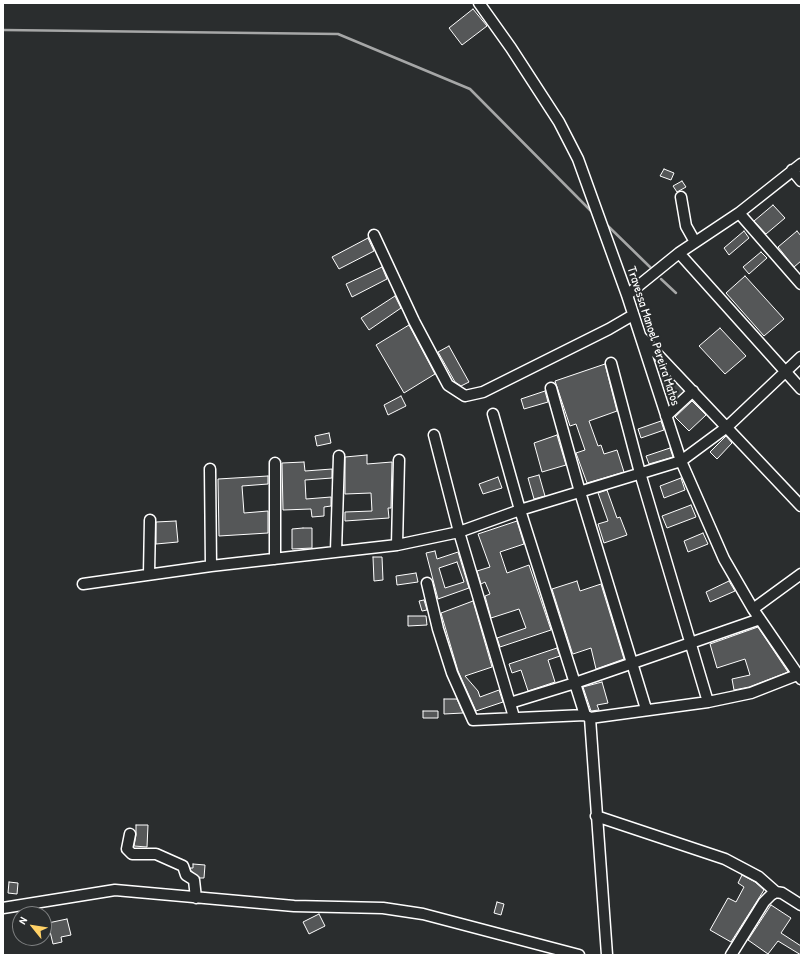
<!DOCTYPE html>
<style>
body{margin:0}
#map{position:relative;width:804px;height:958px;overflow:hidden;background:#2a2d2e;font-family:"Patrick Hand",sans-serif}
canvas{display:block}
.frame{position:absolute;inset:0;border:4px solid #fff;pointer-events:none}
.north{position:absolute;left:12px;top:906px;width:40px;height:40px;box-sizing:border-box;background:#2a2d2e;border:1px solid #7f8182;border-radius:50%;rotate:300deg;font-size:11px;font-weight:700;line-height:16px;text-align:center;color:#fff}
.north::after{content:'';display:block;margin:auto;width:14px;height:18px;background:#ffd166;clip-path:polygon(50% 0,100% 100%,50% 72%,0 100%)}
</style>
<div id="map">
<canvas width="804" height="958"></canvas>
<div class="frame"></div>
<div class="north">N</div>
</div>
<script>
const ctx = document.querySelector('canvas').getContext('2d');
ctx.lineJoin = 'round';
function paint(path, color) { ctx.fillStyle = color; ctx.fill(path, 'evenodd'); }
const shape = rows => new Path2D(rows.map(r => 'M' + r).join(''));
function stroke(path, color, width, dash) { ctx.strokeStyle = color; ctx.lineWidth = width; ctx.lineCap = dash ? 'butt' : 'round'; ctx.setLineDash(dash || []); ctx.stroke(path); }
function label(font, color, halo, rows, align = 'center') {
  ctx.font = font + ' "Patrick Hand",sans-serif'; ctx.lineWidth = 4; ctx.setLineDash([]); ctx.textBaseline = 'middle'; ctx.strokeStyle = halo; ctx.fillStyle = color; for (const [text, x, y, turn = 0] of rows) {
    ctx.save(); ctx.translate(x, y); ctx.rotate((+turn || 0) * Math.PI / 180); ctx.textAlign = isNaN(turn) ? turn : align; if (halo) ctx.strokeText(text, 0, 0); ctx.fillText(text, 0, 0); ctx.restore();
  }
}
paint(shape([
 [656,361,685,390,668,405]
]), '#414445');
stroke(shape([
 [3,30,338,34,470,89,591,211],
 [608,226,651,268],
 [661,279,676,293]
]), '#a6a7a7', 2.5);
const building = shape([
 [473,9,487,26,462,45,449,28,473,9],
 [664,169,674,173,671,180,660,176,664,169],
 [682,181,686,187,677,192,673,186,682,181],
 [773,205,785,218,766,234,754,221,773,205],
 [744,231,749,238,729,255,724,248,744,231],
 [797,231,801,236,801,261,794,267,778,247,797,231],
 [368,238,374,251,339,269,332,257,368,238],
 [761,252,767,258,749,274,743,267,761,252],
 [382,267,387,279,352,297,346,284,382,267],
 [745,276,784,319,764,336,726,293,745,276],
 [395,296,401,308,369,330,361,318,395,296],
 [409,325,435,374,404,393,376,345,409,325],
 [720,328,746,356,725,374,699,346,720,328],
 [449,346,469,382,461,386,455,382,438,352,449,346],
 [605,364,617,411,589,421,598,446,601,445,604,454,617,450,624,472,587,483,576,453,585,450,576,424,570,426,555,381,605,364],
 [545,391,548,402,524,409,521,399,545,391],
 [401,396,406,406,388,415,384,405,401,396],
 [692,401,706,415,689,431,675,417,692,401],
 [661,421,664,430,641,438,638,429,661,421],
 [329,433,331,443,317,446,315,436,329,433],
 [557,435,566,465,542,472,534,443,557,435],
 [726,436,732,443,717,459,710,452,726,436],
 [670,448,673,457,649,464,646,456,670,448],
 [367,455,367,464,392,462,391,508,388,508,389,518,345,521,345,512,372,511,371,493,345,494,345,457,367,455],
 [304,462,305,471,332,469,332,478,305,480,306,499,331,497,331,506,324,507,324,516,312,517,311,509,283,510,282,463,304,462],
 [539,475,545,496,534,499,528,478,539,475],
 [268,476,268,484,242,486,244,513,268,511,268,533,219,536,218,479,268,476],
 [498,477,502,488,483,494,479,484,498,477],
 [681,478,685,490,664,498,660,486,681,478],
 [607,490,617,518,620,517,627,535,604,543,598,524,608,521,598,493,607,490],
 [691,505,696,517,667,528,662,516,691,505],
 [176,521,178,542,156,544,156,522,176,521],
 [517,521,524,544,500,552,507,573,529,565,551,630,500,647,497,638,526,628,519,609,491,618,485,596,490,594,485,582,481,584,477,571,490,567,478,534,517,521],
 [303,528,312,528,312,548,292,549,292,529,303,528],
 [703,533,708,544,688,552,684,541,703,533],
 [435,551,437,559,458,552,469,588,438,599,426,553,435,551],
 [457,562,464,582,445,588,439,568,457,562],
 [373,557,382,557,383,580,374,581,373,557],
 [416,573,418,582,397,585,396,576,416,573],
 [577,581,580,591,601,584,624,659,596,669,591,648,573,654,572,652,552,589,577,581],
 [729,581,735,591,710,602,706,592,729,581],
 [424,600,427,610,422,611,419,601,424,600],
 [473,601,492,667,465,676,478,691,480,697,499,690,503,702,476,711,458,671,441,613,473,601],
 [408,616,426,616,427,625,408,626,408,616],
 [758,627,788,672,749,687,734,690,732,679,750,675,745,659,717,668,710,644,758,627],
 [557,648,560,656,548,660,555,682,528,691,521,670,512,673,509,664,557,648],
 [602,682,608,703,597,705,599,710,591,711,583,687,602,682],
 [444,699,457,699,463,713,444,714,444,699],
 [423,711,438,711,438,718,423,718,423,711],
 [136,825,148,825,147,847,134,846,136,835,136,825],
 [193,864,205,865,204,878,200,878,191,871,190,868,193,868,193,864],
 [742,875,755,882,764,890,731,942,710,930,728,898,736,902,744,887,738,883,742,875],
 [9,882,18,883,17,894,8,893,9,882],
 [497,902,504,904,501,915,494,913,497,902],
 [771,905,791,918,781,933,801,946,801,955,778,941,768,954,748,940,771,905],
 [319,914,325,926,309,934,303,922,319,914],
 [67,919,71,935,61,937,62,942,53,944,48,923,67,919]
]);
paint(building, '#555758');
stroke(building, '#fff', 1);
const minor = shape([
 [479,3,511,48,559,122,578,159,627,295,681,461,724,559,753,609,801,679],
 [792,170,801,181],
 [681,197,686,226,695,242],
 [739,213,801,284],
 [374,235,414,321,448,385,465,396,483,392,609,329,633,315],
 [679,253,801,389],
 [627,295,679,253,739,213,801,164],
 [642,338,801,506],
 [611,363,640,473,708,702],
 [551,388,580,492,646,709],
 [493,414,520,510,585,715],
 [666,416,693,391],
 [434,435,459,532,514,717],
 [275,463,275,559],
 [210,469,211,566],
 [397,545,399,460],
 [336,551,339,456],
 [149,574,150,520],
 [427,583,438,629,452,673,473,720,585,715,590,718,708,702,751,693,797,675],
 [83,584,211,566,397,545,459,532,520,510,681,461,727,427,801,357],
 [753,609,801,574],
 [510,703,575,683,760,619],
 [590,718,607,955],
 [596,816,725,859,759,877,776,892],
 [130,834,127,849,132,854,156,854,183,866,186,875,194,880,196,898],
 [3,908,115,890,294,906,383,908,423,914,579,955],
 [731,955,764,902,771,895,776,892,782,893,801,905]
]);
stroke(minor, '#fff', 13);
stroke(minor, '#2a2d2e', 10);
label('13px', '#fff', '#2a2d2e', [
 ["Travessa Manoel Pereira Matos",653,336,72]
]);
</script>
